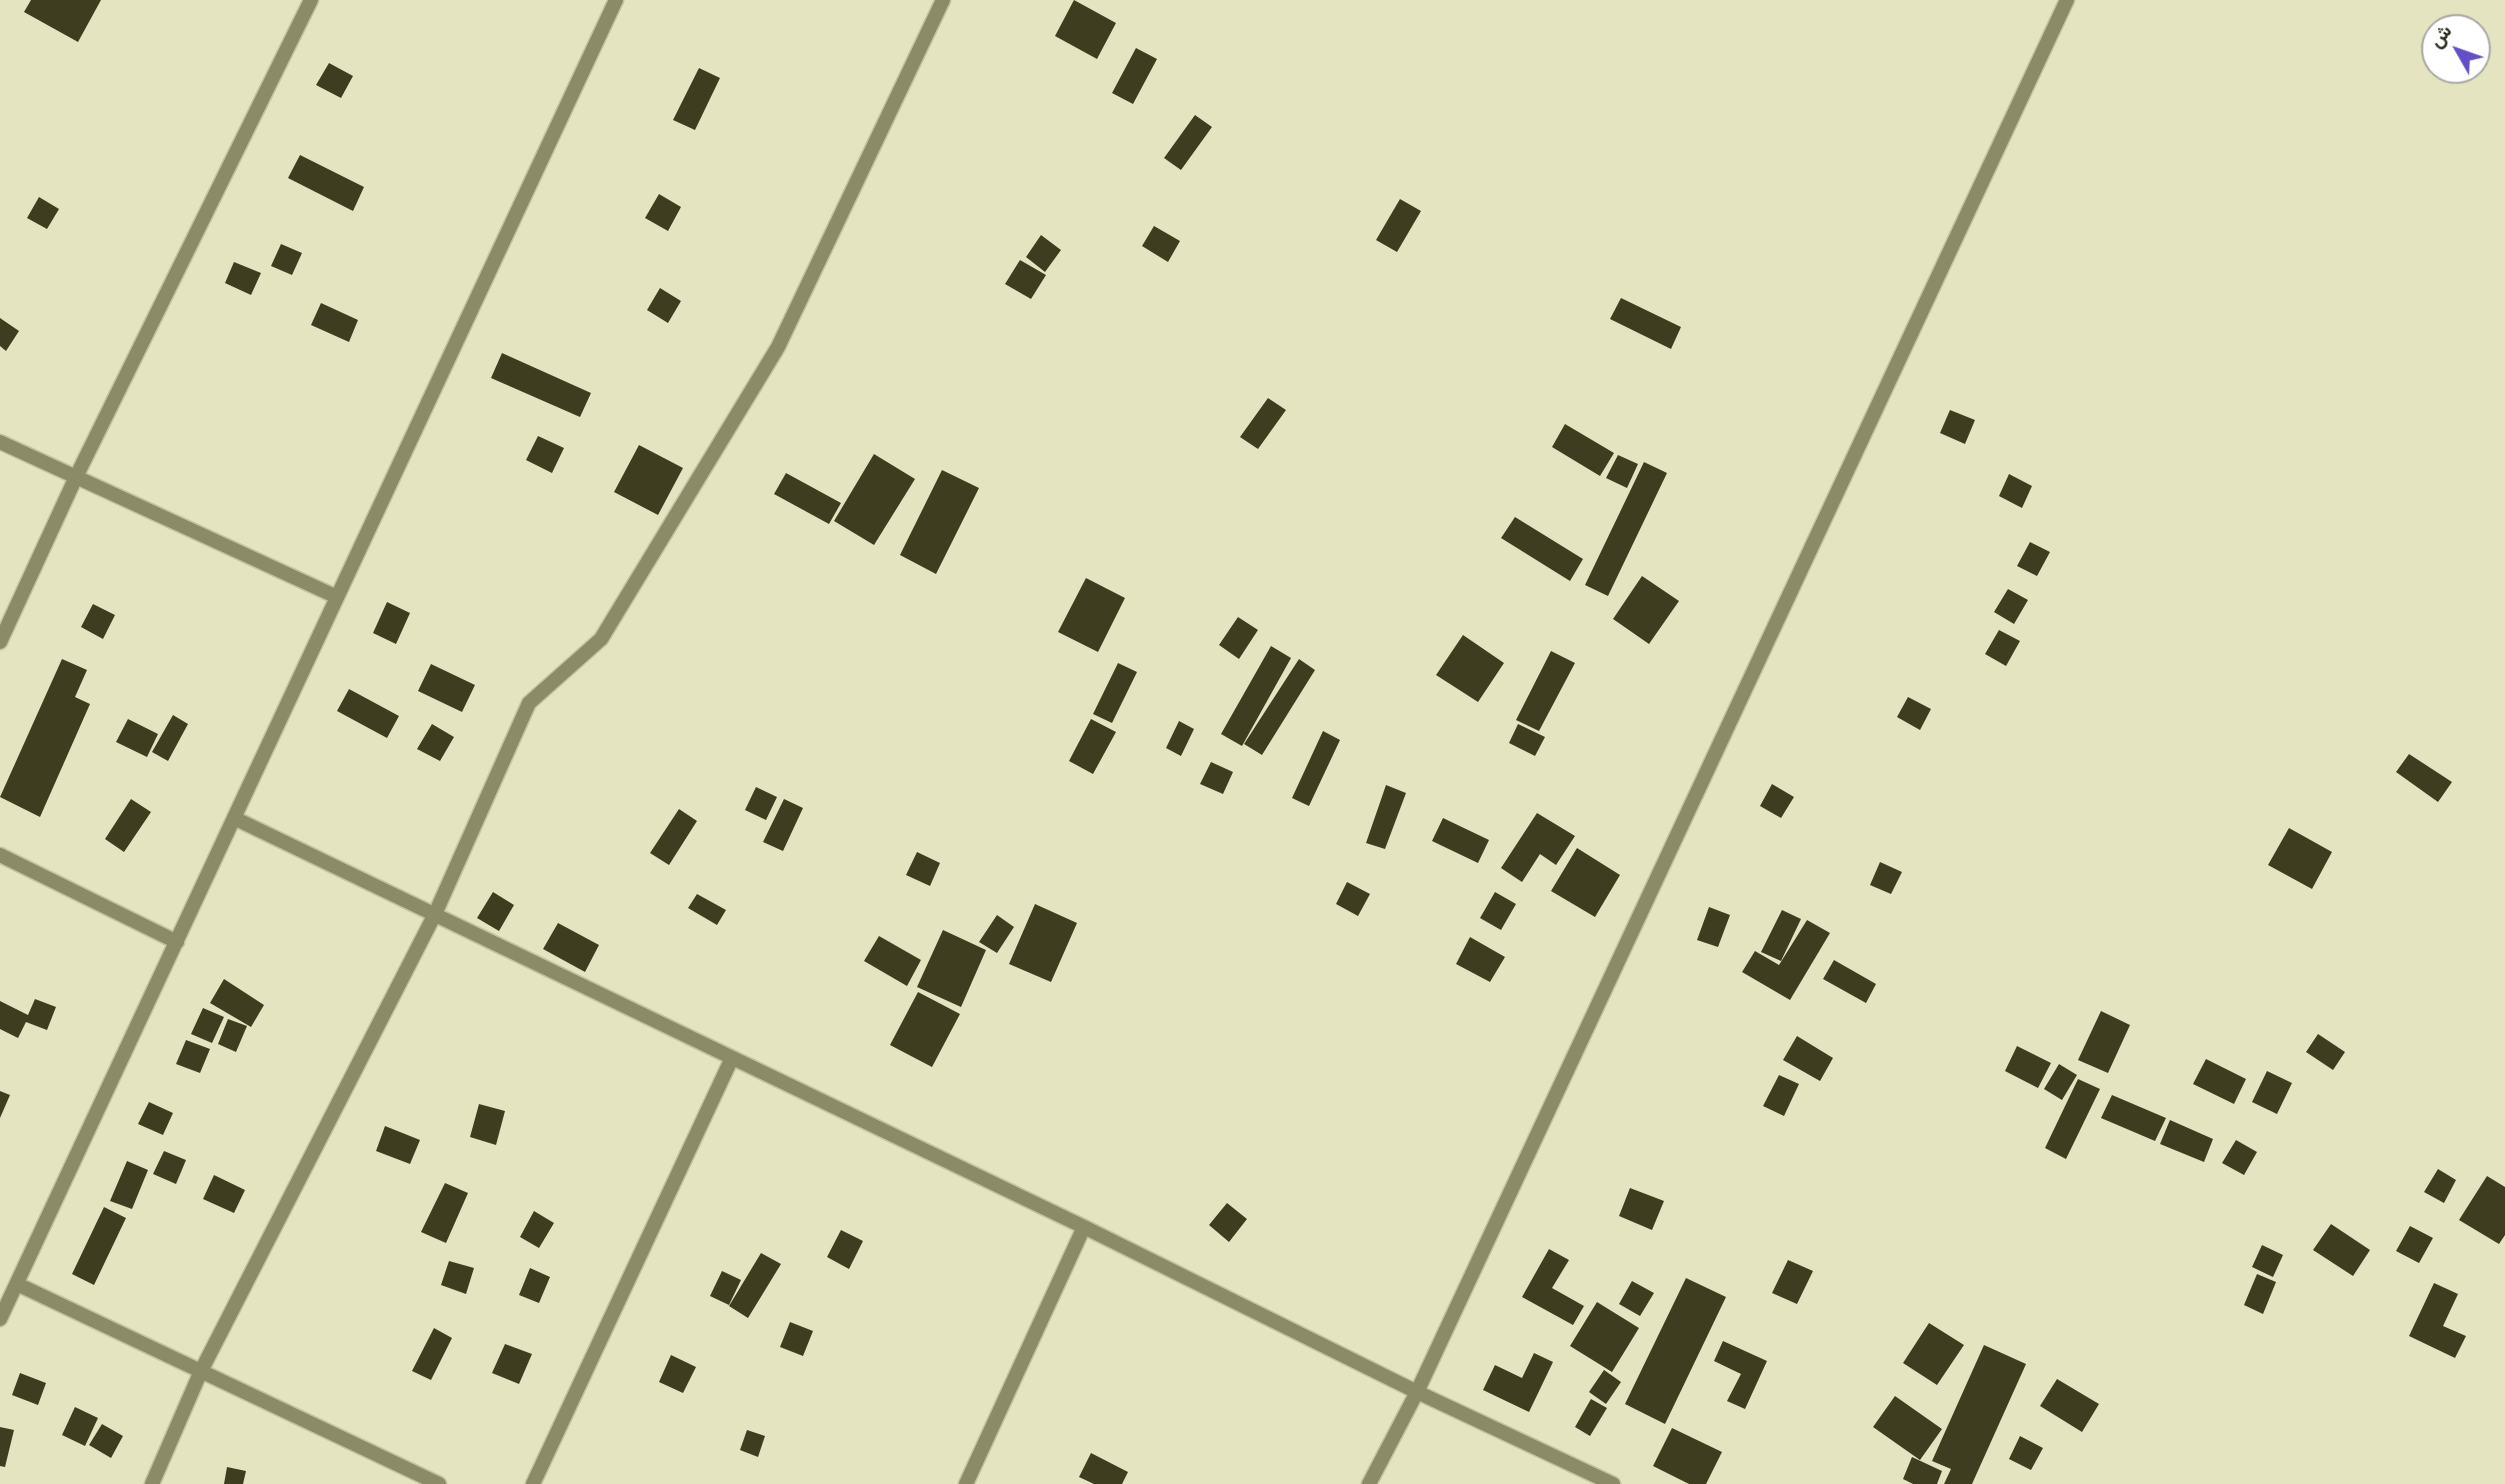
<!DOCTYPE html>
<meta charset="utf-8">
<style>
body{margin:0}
#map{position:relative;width:2505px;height:1484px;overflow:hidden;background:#e5e4c1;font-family:"Alegreya Sans",Vazirmatn,sans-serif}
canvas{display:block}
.north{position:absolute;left:2421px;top:14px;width:70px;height:70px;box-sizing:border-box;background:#fff;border:2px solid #a9a9a4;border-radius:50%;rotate:310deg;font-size:19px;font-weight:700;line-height:28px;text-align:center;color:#28281b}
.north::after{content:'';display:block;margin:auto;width:24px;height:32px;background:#634ec7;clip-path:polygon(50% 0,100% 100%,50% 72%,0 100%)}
</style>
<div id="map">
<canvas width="2505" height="1484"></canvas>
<div class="north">ش</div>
</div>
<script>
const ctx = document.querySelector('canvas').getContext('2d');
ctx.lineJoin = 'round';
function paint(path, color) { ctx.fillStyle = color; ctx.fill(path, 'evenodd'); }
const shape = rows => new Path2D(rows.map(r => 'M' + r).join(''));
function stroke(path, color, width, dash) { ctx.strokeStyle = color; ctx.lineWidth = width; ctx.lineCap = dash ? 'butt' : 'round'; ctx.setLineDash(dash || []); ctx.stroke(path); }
paint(shape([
 [31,0,101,0,78,42,24,12],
 [1074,0,1116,23,1097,59,1055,36],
 [1136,48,1157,59,1133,104,1112,93],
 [329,63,353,76,341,98,316,85],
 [699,68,720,78,695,130,673,120],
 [1195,115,1212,127,1181,170,1164,158],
 [300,155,364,187,353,211,288,178],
 [659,194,681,207,668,231,645,218],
 [39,197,59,209,47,229,27,218],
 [1400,199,1421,211,1397,252,1376,240],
 [1154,226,1180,241,1168,262,1142,246],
 [1041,235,1061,250,1045,272,1026,257],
 [281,244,302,253,292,275,271,266],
 [1020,260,1046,275,1031,299,1005,284],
 [234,262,261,273,251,295,225,283],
 [660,288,681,301,668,323,647,310],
 [1621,298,1681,327,1671,349,1610,319],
 [321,303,358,320,349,342,311,325],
 [0,318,19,331,6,351,0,346],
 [502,353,591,393,580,417,491,378],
 [1268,398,1286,410,1258,449,1240,437],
 [1950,410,1975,420,1965,444,1940,433],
 [1565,424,1614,453,1600,476,1552,447],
 [538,436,564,448,552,473,526,460],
 [639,445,683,468,658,515,614,492],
 [874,454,915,479,874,545,834,521],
 [1618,455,1638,464,1627,488,1606,478],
 [1644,462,1667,473,1608,596,1585,585],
 [942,470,979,488,936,574,900,555],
 [786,473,841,503,829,524,774,494],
 [2009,474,2032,486,2022,508,1999,496],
 [1515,517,1583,559,1570,581,1501,538],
 [2030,542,2050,552,2037,576,2017,566],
 [1642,576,1679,601,1649,644,1613,619],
 [1086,578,1125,598,1098,652,1058,632],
 [2008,589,2028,600,2014,624,1994,612],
 [387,602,410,613,396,644,373,633],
 [93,604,115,615,103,639,81,627],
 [1238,617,1258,630,1239,659,1219,645],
 [1999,630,2020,641,2006,666,1985,654],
 [1463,635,1504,663,1478,702,1436,675],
 [1271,646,1291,658,1242,746,1221,734],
 [1551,651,1575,663,1539,731,1516,720],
 [62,659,87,670,75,697,90,704,40,817,0,797],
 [1299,659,1315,670,1262,755,1244,744],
 [1118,663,1137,672,1112,723,1093,714],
 [431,664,475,685,462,712,418,691],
 [349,689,399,716,387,738,337,711],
 [1908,697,1931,709,1920,730,1897,717],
 [173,715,188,724,168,761,152,752],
 [128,719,158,734,147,757,116,742],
 [1091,719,1116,732,1093,774,1069,761],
 [1179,721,1194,729,1181,756,1166,748],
 [432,724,454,737,440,761,417,749],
 [1518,724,1545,737,1535,756,1509,743],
 [1323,731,1340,740,1309,806,1292,798],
 [2409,754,2452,782,2438,802,2396,772],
 [1211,762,1233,772,1223,794,1200,784],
 [1772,784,1794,797,1781,818,1760,806],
 [1386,785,1406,793,1385,849,1366,843],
 [756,787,777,797,766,820,745,810],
 [131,799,151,812,124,852,105,839],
 [784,799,803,808,783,851,763,842],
 [679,809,697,821,669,865,650,853],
 [1537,813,1575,836,1556,865,1540,854,1522,882,1501,868],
 [1443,818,1489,840,1478,863,1432,841],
 [2289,828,2332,852,2312,889,2268,865],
 [1577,848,1620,875,1595,917,1551,891],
 [917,852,940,863,930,886,906,875],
 [1880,862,1902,872,1891,894,1870,885],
 [1347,882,1370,894,1358,916,1336,904],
 [493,892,514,905,499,931,477,918],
 [1495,892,1516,904,1501,930,1480,918],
 [697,894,726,910,717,925,688,908],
 [1035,904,1077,923,1051,982,1009,964],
 [1709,907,1730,915,1718,947,1697,940],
 [1782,910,1801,919,1781,961,1761,952],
 [997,915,1014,927,997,953,979,942],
 [1807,920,1830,933,1790,1000,1742,972,1755,951,1779,965],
 [558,923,599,945,585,972,543,949],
 [943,930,986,950,961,1007,917,987],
 [879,936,921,960,907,986,864,961],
 [1470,937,1505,957,1490,982,1456,964],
 [1834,960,1876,984,1866,1003,1823,979],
 [224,979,264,1005,251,1027,210,1003],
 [918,992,960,1014,932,1067,890,1045],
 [35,999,56,1007,47,1030,26,1022,18,1038,0,1029,0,1001,28,1015],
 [203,1008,224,1017,212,1043,191,1034],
 [2101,1011,2130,1025,2108,1073,2078,1060],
 [228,1019,247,1026,236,1052,218,1044],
 [2318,1034,2345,1052,2333,1070,2306,1052],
 [1797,1036,1833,1058,1820,1081,1783,1060],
 [186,1040,210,1049,200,1073,176,1064],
 [2017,1046,2051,1063,2038,1088,2005,1071],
 [2206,1059,2246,1079,2234,1104,2193,1084],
 [2059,1064,2077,1075,2062,1100,2044,1089],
 [2267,1071,2292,1083,2277,1114,2252,1102],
 [1779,1075,1799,1084,1784,1116,1763,1106],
 [2078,1079,2100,1089,2066,1159,2045,1148],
 [0,1091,10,1095,0,1118],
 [2112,1095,2166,1118,2155,1141,2101,1118],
 [149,1102,173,1113,163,1135,138,1124],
 [479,1104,505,1111,496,1145,470,1137],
 [2170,1120,2213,1139,2204,1162,2160,1144],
 [385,1126,420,1140,410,1164,376,1151],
 [2236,1140,2257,1152,2244,1175,2222,1163],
 [164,1151,186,1160,176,1184,153,1174],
 [127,1161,148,1170,132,1209,110,1201],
 [2438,1169,2456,1180,2444,1203,2424,1192],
 [214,1175,245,1190,234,1213,203,1199],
 [2487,1176,2505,1187,2505,1235,2499,1244,2459,1220],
 [445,1183,468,1193,446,1243,421,1232],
 [1630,1188,1664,1201,1652,1230,1619,1216],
 [1227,1203,1247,1219,1229,1242,1209,1225],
 [104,1207,126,1218,94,1285,72,1274],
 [534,1211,554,1223,539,1248,520,1237],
 [2331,1224,2370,1250,2353,1276,2313,1250],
 [2410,1226,2433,1238,2419,1263,2396,1251],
 [841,1230,863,1241,849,1269,827,1257],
 [2262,1245,2283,1255,2273,1277,2252,1267],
 [1549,1249,1569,1260,1552,1288,1584,1306,1573,1325,1522,1297],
 [761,1253,781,1264,748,1318,729,1306],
 [1788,1260,1813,1271,1797,1304,1772,1293],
 [449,1261,474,1268,466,1294,441,1285],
 [530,1268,550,1277,539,1303,519,1295],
 [722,1271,741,1280,729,1305,710,1296],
 [2257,1274,2276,1282,2263,1314,2244,1305],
 [1686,1278,1726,1297,1665,1424,1625,1404],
 [1632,1281,1654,1293,1640,1316,1619,1304],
 [2434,1283,2458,1294,2443,1326,2466,1336,2455,1358,2409,1336],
 [1597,1302,1639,1328,1612,1372,1570,1346],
 [790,1322,813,1331,803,1356,780,1347],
 [1929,1323,1964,1345,1937,1385,1903,1363],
 [434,1328,452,1338,431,1380,412,1371],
 [1723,1341,1767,1361,1745,1409,1727,1401,1741,1374,1714,1361],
 [505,1344,532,1354,519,1384,492,1373],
 [1984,1345,2026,1364,1972,1484,1944,1484,1951,1469,1932,1461],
 [1534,1353,1553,1362,1529,1412,1483,1390,1495,1365,1522,1378],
 [671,1355,696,1367,683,1393,659,1382],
 [1604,1370,1621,1382,1606,1404,1589,1392],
 [20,1373,46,1383,38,1405,12,1395],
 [2057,1379,2099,1404,2082,1432,2040,1406],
 [1895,1396,1942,1429,1920,1460,1873,1427],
 [1591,1399,1607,1408,1590,1436,1575,1427],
 [75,1407,98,1418,85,1446,62,1435],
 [102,1424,123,1436,111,1458,89,1445],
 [0,1427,14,1430,5,1467,0,1466],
 [1672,1428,1722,1452,1706,1484,1689,1484,1653,1466],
 [747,1430,765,1436,758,1457,740,1450],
 [2020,1436,2043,1448,2031,1470,2009,1459],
 [1091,1453,1128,1472,1122,1484,1094,1484,1079,1477],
 [1912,1457,1942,1471,1937,1484,1913,1484,1903,1479],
 [227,1467,246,1471,243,1484,224,1484]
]), '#3f3d20');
const street = shape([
 [0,442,337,597],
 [0,642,76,477,311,0],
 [234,818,1084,1227,1417,1392,1613,1484],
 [0,855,177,942],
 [17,1284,439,1484],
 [0,1319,616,0],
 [152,1484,201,1371,435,914,529,703,601,639,778,347,943,0],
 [533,1484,732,1058],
 [966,1484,1084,1227],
 [1369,1484,1417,1392,2067,0]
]);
stroke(street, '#c3c2a3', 17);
stroke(street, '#8c8b67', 14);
</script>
